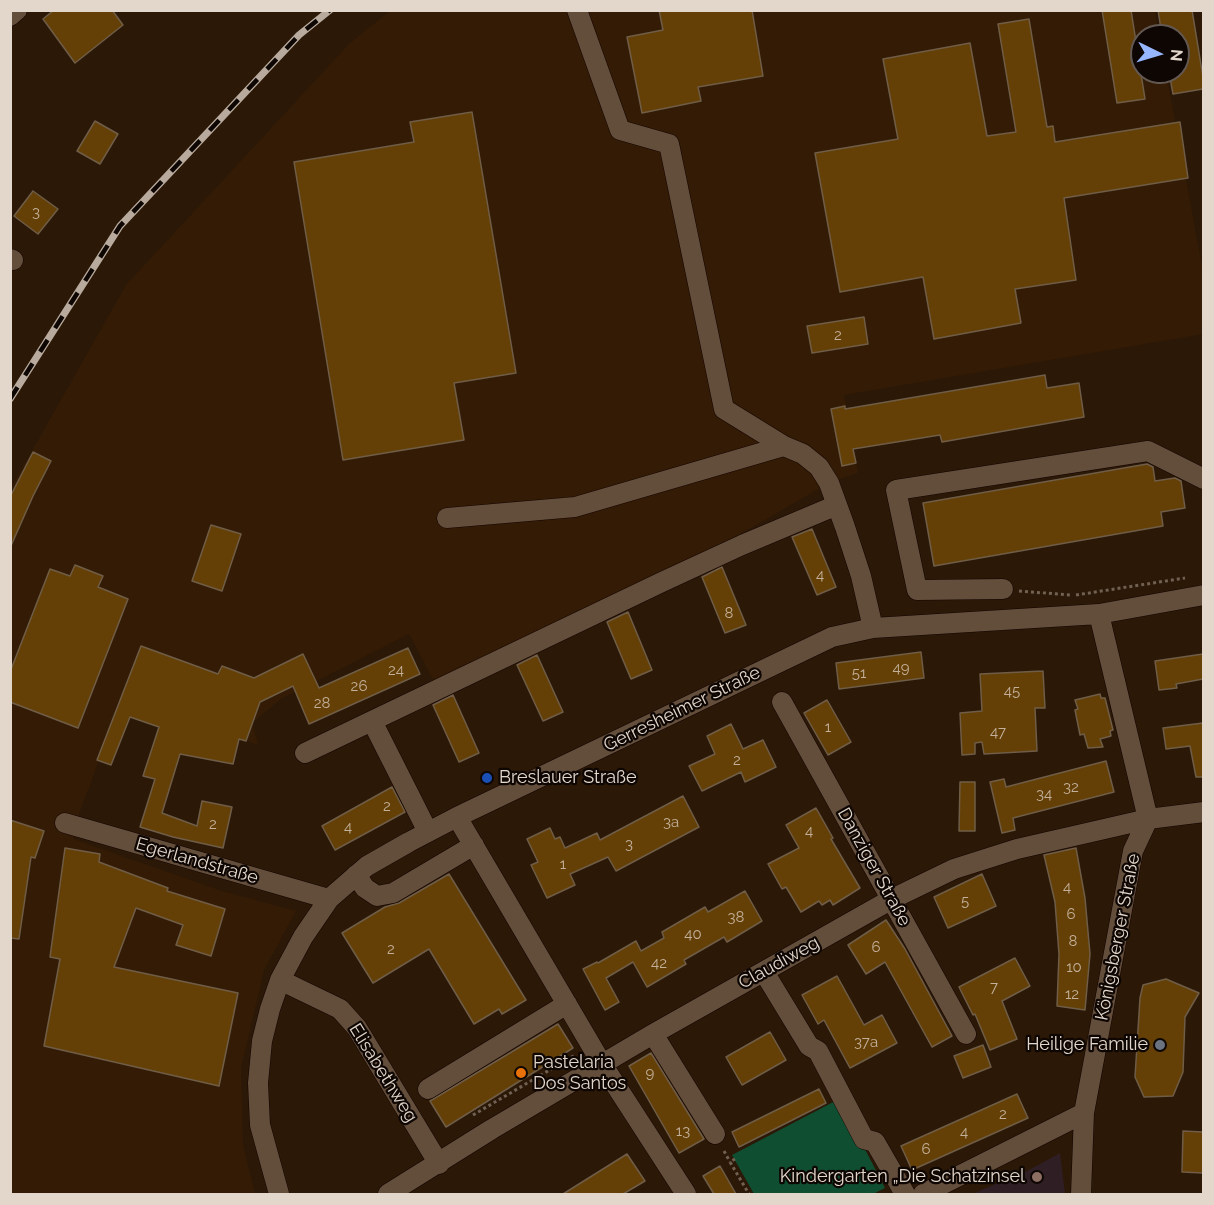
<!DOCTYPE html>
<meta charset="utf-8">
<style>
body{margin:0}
#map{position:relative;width:1214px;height:1205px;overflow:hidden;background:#2b1807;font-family:Raleway,sans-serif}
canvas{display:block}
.frame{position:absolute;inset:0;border:12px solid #e3d6cb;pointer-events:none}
.north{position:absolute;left:1130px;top:24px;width:60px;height:60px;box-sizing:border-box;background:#0d0602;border:2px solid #635952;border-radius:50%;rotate:95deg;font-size:16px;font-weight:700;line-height:24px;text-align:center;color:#e3d6cb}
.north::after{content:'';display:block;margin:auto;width:21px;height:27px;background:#96b6fd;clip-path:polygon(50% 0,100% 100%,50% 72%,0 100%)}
</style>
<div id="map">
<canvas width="1214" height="1205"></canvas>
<div class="frame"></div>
<div class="north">N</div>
</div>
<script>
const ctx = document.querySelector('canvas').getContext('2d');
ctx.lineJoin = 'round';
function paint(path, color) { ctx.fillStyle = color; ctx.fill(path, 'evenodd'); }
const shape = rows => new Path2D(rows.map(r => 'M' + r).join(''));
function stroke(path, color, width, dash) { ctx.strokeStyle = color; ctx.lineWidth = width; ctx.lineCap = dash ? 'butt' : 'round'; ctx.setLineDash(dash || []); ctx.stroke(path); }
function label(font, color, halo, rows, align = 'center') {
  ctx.font = font + ' Raleway,sans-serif'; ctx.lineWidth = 4.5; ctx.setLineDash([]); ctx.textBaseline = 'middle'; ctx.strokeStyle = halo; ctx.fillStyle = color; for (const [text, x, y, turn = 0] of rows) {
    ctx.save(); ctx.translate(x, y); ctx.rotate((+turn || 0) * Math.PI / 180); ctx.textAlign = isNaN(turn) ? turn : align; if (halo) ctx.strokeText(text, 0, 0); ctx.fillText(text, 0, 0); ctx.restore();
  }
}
paint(shape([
 [391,10,1155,11,1159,36,1142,36,1142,72,1166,72,1203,271,1203,334,844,395,858,473,829,483,733,538,434,681,409,634,281,699,252,723,258,745,122,698,78,817,73,839,222,891,296,911,264,970,241,1068,243,1146,255,1194,11,1194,11,488,126,285,350,43]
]), '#341b05');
paint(shape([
 [1060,1153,1065,1194,972,1194,1027,1171]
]), '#301e25');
paint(shape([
 [839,1099,885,1188,873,1194,754,1194,732,1155]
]), '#0f4e31');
const building = shape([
 [54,10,112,10,123,25,75,63,43,19,54,10],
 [659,10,752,10,763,76,698,87,701,101,642,113,627,37,663,30,659,10],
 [1102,10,1131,10,1145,99,1117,103,1102,10],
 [1158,10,1192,10,1203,77,1203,89,1173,94,1169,72,1178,72,1178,36,1162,36,1158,10],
 [1029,19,1047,127,1053,126,1055,142,1180,122,1188,178,1064,198,1076,280,1015,289,1021,323,934,339,923,277,840,292,815,153,898,139,883,59,970,43,987,136,1016,132,998,24,1029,19],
 [472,112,516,373,454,383,464,440,343,460,294,162,414,142,410,122,472,112],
 [95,121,118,134,100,164,77,151,95,121],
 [33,191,58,209,38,234,14,216,33,191],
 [864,317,868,344,812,353,807,326,864,317],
 [1045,375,1047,388,1079,383,1084,417,942,442,940,435,853,449,856,463,842,466,831,409,845,406,845,409,1045,375],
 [33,452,51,461,33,496,10,548,10,497,33,452],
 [1147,464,1153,467,1155,481,1175,478,1181,481,1185,508,1161,512,1163,526,934,566,923,503,1147,464],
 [211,525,241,534,222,591,192,581,211,525],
 [812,529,836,587,817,595,792,537,812,529],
 [75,565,103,576,98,587,128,599,78,728,10,702,10,672,50,569,70,576,75,565],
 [722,567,746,625,725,633,702,577,722,567],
 [628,612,652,670,631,679,607,622,628,612],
 [141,646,218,674,222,666,254,678,303,654,319,688,408,648,420,674,309,724,293,686,260,702,246,741,239,739,233,764,180,754,162,813,197,826,202,801,232,807,223,848,173,837,140,827,155,779,143,776,159,727,130,717,111,765,97,760,141,646],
 [921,652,924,678,839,689,836,663,921,652],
 [1203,654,1203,679,1176,684,1177,688,1159,690,1155,661,1203,654],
 [537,655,563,712,543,721,517,665,537,655],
 [1043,671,1045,708,1035,708,1037,751,984,754,982,742,975,743,975,754,962,755,960,713,982,711,980,674,1043,671],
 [1100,694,1101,698,1105,698,1113,730,1110,731,1111,736,1100,739,1103,747,1088,748,1084,734,1080,735,1075,710,1078,709,1075,700,1100,694],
 [453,695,479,753,459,762,433,705,453,695],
 [827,700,851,742,828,755,804,713,827,700],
 [1203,723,1203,777,1196,777,1190,746,1166,749,1163,728,1203,723],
 [731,724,743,749,763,740,776,767,745,782,741,772,702,791,689,766,715,754,707,736,731,724],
 [1106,761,1114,792,1013,818,1015,830,1002,833,990,782,1004,779,1006,787,1106,761],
 [960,782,975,782,975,831,959,831,960,782],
 [392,787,405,812,335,850,322,826,392,787],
 [683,796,699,827,616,871,608,857,570,874,575,885,547,898,531,865,538,862,527,839,550,828,555,839,560,837,565,848,597,833,600,840,683,796],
 [816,808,833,838,831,839,860,888,833,905,830,900,822,905,819,901,801,912,786,887,782,889,768,864,799,848,786,825,816,808],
 [10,820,44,831,35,858,31,857,19,939,10,938,10,820],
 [65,848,100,854,99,862,168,888,167,891,225,909,211,956,176,945,183,925,136,908,114,967,238,993,219,1086,44,1046,60,959,50,957,65,848],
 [1076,848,1085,898,1090,954,1085,1010,1057,1006,1059,954,1055,902,1044,855,1076,848],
 [449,874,526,1000,502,1014,499,1009,474,1024,429,949,373,983,342,933,385,907,399,903,449,874],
 [982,874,996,906,948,928,934,897,982,874],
 [745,891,762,921,727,942,724,937,684,960,686,964,647,987,633,962,606,978,619,1002,605,1010,583,969,597,962,598,963,636,941,641,951,664,938,662,932,705,907,708,912,745,891],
 [886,920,905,949,952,1036,932,1047,885,962,866,974,848,945,886,920],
 [1015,958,1030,986,1002,1001,1017,1039,990,1050,975,1014,973,1015,959,987,1015,958],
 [837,976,864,1025,882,1015,897,1043,850,1068,824,1020,818,1024,802,995,837,976],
 [1166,979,1199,993,1185,1017,1183,1072,1173,1096,1144,1097,1135,1077,1140,998,1143,985,1166,979],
 [558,1024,573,1048,446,1127,430,1101,558,1024],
 [770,1032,786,1060,742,1085,726,1057,770,1032],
 [983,1045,991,1067,963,1078,954,1056,983,1045],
 [651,1053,704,1139,679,1153,629,1066,651,1053],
 [819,1089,826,1103,739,1147,732,1132,819,1089],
 [1017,1094,1028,1118,912,1170,901,1146,1017,1094],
 [1183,1131,1203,1132,1203,1173,1182,1172,1183,1131],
 [627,1154,645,1181,623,1194,563,1194,627,1154],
 [720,1166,736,1194,714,1194,703,1176,720,1166]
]);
paint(building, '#644007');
stroke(building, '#6f5d47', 1.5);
const minor = shape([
 [577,10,620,130,669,144,724,409,784,446,803,454,819,467,829,483,845,527,861,576,873,628],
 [10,16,17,10],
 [10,259,13,260],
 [447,518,575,507,784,446],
 [1003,589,917,590,896,490,1148,451,1204,479],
 [782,702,966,1034],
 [372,721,428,832],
 [305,753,662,582,742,545,837,505],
 [457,817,602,1064,686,1194],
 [65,823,329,899],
 [356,875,365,888,377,896,393,893,474,845],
 [764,972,809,1046,818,1051,864,1139,875,1142,905,1194],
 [280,980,340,1009,357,1028,439,1164],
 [653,1034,715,1134],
 [428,1089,567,1004],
 [279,1194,260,1125,258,1083,262,1041,270,1009,280,980,303,937,329,899,367,866,409,842,457,817,832,637,873,628,1099,614,1204,595],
 [388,1194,492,1129,653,1034,892,899,954,869,1017,849,1148,819,1204,812],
 [923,1194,1084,1113],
 [1081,1194,1084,1113,1133,851,1148,819,1099,614]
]);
stroke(minor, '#130400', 21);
stroke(shape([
 [1019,591,1070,595],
 [1076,595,1185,578],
 [473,1115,575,1055],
 [724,1151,730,1162],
 [735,1159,730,1162,749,1194]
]), '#716152', 3, [3, 3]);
stroke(minor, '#634d3b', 20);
const rail = shape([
 [10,399,120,226,299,35,330,10]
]);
stroke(rail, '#b8aa9d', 7);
stroke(rail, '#0d0602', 4.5, [14]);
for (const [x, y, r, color] of [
 [487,778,6,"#1a4fb4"],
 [1160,1045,6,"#6b7280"],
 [521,1073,6,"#e8710a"],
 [1037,1177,6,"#8d6e63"]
]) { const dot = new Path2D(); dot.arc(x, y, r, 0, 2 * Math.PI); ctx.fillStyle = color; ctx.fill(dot); stroke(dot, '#0d0602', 2); }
label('15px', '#c3b09a', null, [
 ["3",36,212],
 ["2",838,335],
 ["4",820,575],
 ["8",729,613],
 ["49",901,668],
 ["24",396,670],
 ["51",859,673],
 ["26",359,686],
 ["45",1012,691],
 ["28",322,703],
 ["1",828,727],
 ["47",998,732],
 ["2",737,760],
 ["32",1071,787],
 ["34",1044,794],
 ["2",387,806],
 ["3a",671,822],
 ["2",213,824],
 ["4",348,827],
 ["4",809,831],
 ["3",629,844],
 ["1",563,864],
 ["4",1067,887],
 ["5",965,901],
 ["6",1071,914],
 ["38",736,917],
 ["40",693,934],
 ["8",1073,941],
 ["6",876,947],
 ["2",391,949],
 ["42",659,963],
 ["10",1074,967],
 ["7",994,987],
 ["12",1072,994],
 ["37a",866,1042],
 ["9",650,1073],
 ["2",1003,1114],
 ["13",683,1131],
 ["4",964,1132],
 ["6",926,1149]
]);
label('18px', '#e3d6cb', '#0d0602', [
 ["Gerresheimer Straße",682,709,-26],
 ["Egerlandstraße",197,861,16],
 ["Danziger Straße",874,867,61],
 ["Königsberger Straße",1118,937,-79],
 ["Claudiweg",779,963,-29],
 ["Elisabethweg",383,1073,58]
]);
label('18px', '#e3d6cb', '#0d0602', [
 ["Breslauer Straße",499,778],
 ["Heilige Familie",1148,1045,"right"],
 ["Pastelaria",533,1063],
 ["Dos Santos",533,1084],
 ["Kindergarten „Die Schatzinsel",1025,1177,"right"]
], 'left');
</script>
